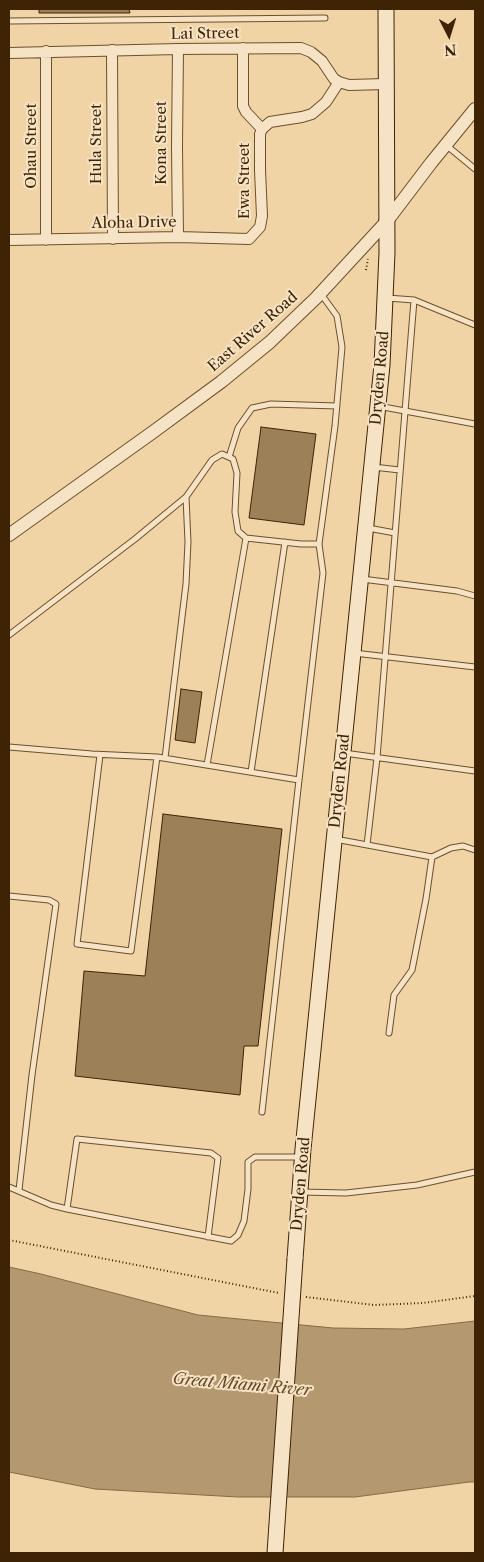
<!DOCTYPE html>
<style>
body{margin:0}
#map{position:relative;width:484px;height:1562px;overflow:hidden;background:#f1d4a6;font-family:"Libre Caslon Text",serif}
canvas{display:block}
.frame{position:absolute;inset:0;border:10px solid #3e2404;pointer-events:none}
.north{position:absolute;left:424px;top:10px;width:50px;height:50px;-webkit-text-stroke:4px #f6e3c5;paint-order:stroke;rotate:175deg;font-size:14px;font-weight:700;line-height:20px;text-align:center;color:#3e2404}
.north::after{content:'';display:block;margin:auto;width:18px;height:22px;background:#3e2404;clip-path:polygon(50% 0,100% 100%,50% 72%,0 100%)}
</style>
<div id="map">
<canvas width="484" height="1562"></canvas>
<div class="frame"></div>
<div class="north">N</div>
</div>
<script>
const ctx = document.querySelector('canvas').getContext('2d');
ctx.lineJoin = 'round';
function paint(path, color) { ctx.fillStyle = color; ctx.fill(path, 'evenodd'); }
const shape = rows => new Path2D(rows.map(r => 'M' + r).join(''));
function stroke(path, color, width, dash) { ctx.strokeStyle = color; ctx.lineWidth = width; ctx.lineCap = dash ? 'butt' : 'round'; ctx.setLineDash(dash || []); ctx.stroke(path); }
function label(font, color, halo, rows, align = 'center') {
  ctx.font = font + ' "Libre Caslon Text",serif'; ctx.lineWidth = 4; ctx.setLineDash([]); ctx.textBaseline = 'middle'; ctx.strokeStyle = halo; ctx.fillStyle = color; for (const [text, x, y, turn = 0] of rows) {
    ctx.save(); ctx.translate(x, y); ctx.rotate((+turn || 0) * Math.PI / 180); ctx.textAlign = isNaN(turn) ? turn : align; if (halo) ctx.strokeText(text, 0, 0); ctx.fillText(text, 0, 0); ctx.restore();
  }
}
const water = shape([
 [9,1267,41,1274,198,1315,333,1328,404,1329,475,1321,475,1482,469,1482,355,1497,238,1497,95,1489,9,1472,9,1267]
]);
paint(water, '#b4986f');
stroke(water, '#856a44', 1);
const building = shape([
 [39,9,129,9,130,13,39,13,39,9],
 [261,427,316,434,304,525,249,518,261,427],
 [181,689,202,692,195,743,175,740,181,689],
 [163,814,282,829,258,1046,244,1046,240,1095,75,1076,84,971,145,976,163,814]
]);
paint(building, '#9b8058');
stroke(building, '#3e2404', 1);
const service = shape([
 [9,21,325,18],
 [446,145,475,169],
 [414,300,475,325],
 [378,406,475,424],
 [229,457,238,428,252,408,271,404,337,406],
 [373,467,400,470],
 [368,528,395,533],
 [362,579,457,591,475,596],
 [9,635,135,539,186,497,212,460,222,454,233,459,237,473,235,512,238,531,246,538,301,544,319,544,335,426,342,347,337,316,321,294],
 [354,653,475,667],
 [9,747,92,754,157,757,299,780,323,573,319,544],
 [344,753,475,771],
 [100,755,77,944,131,951,157,757],
 [165,758,186,584,188,542,186,497],
 [207,765,246,538],
 [251,772,285,542],
 [335,839,432,857,426,899,412,970,394,995,389,1033],
 [367,845,377,758,414,300,387,298],
 [432,857,451,848,463,846,475,850],
 [9,896,49,900,56,904,32,1075,19,1190],
 [262,1112,299,780],
 [9,1187,51,1205,67,1209,231,1241,238,1235,244,1221,248,1189,248,1162,255,1157,300,1157],
 [300,1192,346,1193,417,1185,475,1172],
 [67,1209,77,1139,211,1153,218,1158,208,1237]
]);
const minor = shape([
 [243,48,243,106,246,112,262,129],
 [112,50,113,239],
 [46,51,46,240],
 [9,53,178,49,301,48,311,52,322,61,334,79,339,82,349,85,386,84],
 [178,237,177,146,178,49],
 [9,240,178,237,249,239,260,227,262,216,260,170,260,134,262,129,270,122,302,117,312,114,326,102,339,82]
]);
const tertiary = shape([
 [9,535,153,432,221,382,270,342,316,298,387,221,431,163,475,109]
]);
const secondary = shape([
 [295,1259,303,1149,382,365,387,253,386,9]
]);
stroke(service, '#6b502c', 7);
stroke(minor, '#6b502c', 12);
stroke(tertiary, '#6b502c', 14);
stroke(secondary, '#3e2404', 17);
stroke(shape([
 [366,270,368,259],
 [9,1240,279,1293],
 [306,1297,374,1305,423,1303,475,1296]
]), '#3e2404', 2, [1, 2.5]);
stroke(service, '#f6e3c5', 5);
stroke(minor, '#f6e3c5', 10);
stroke(tertiary, '#f6e3c5', 12);
stroke(secondary, '#f6e3c5', 15);
const secondaryBridge = shape([
 [275,1553,295,1259]
]);
stroke(secondaryBridge, '#3e2404', 17, []);
stroke(secondaryBridge, '#f6e3c5', 15);
label('15px', '#3e2404', '#f6e3c5', [
 ["Lai Street",205,34,-1],
 ["Kona Street",162,143,-90],
 ["Hula Street",97,144,-90],
 ["Ohau Street",32,146,-90],
 ["Ewa Street",245,181,-90],
 ["Aloha Drive",134,223,-1],
 ["East River Road",253,332,-41],
 ["Dryden Road",380,378,-85],
 ["Dryden Road",340,781,-84],
 ["Dryden Road",301,1184,-85]
]);
label('italic 16px', '#614724', '#f6e3c5', [
 ["Great Miami River",242,1385,5]
]);
</script>
